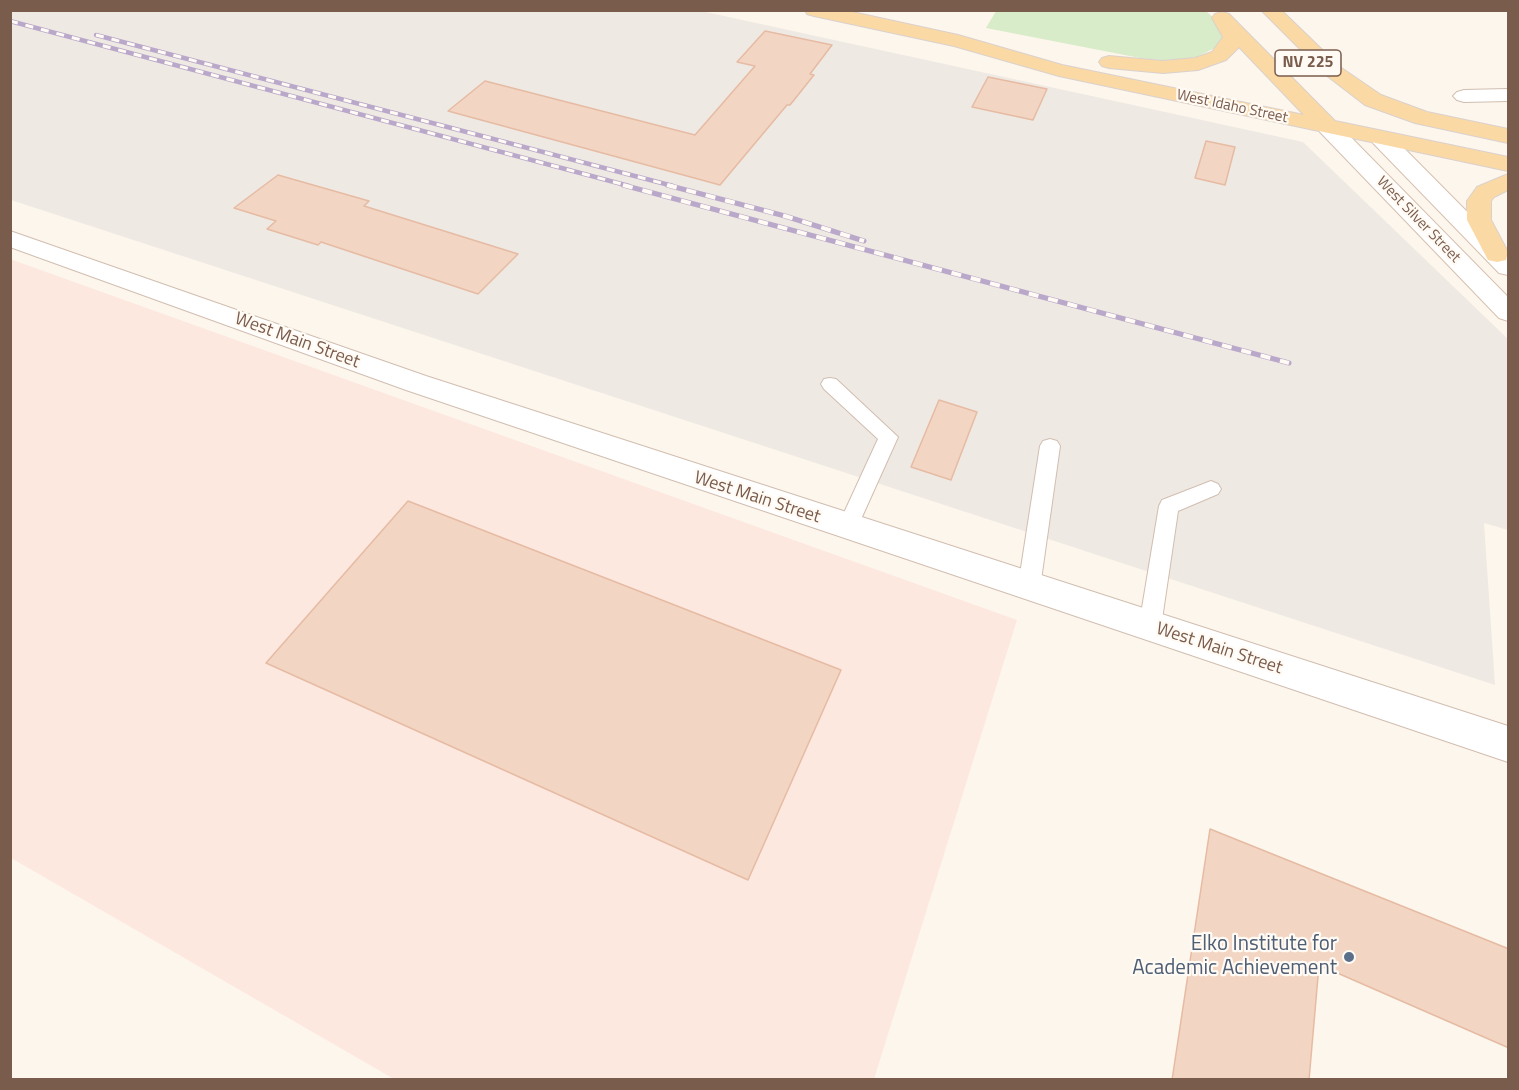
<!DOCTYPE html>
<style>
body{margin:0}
#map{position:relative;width:1519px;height:1090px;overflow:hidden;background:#fdf6ec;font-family:"Titillium Web",sans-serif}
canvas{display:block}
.frame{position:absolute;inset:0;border:12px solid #7a5c4d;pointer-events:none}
</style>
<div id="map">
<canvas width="1519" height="1090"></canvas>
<div class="frame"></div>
</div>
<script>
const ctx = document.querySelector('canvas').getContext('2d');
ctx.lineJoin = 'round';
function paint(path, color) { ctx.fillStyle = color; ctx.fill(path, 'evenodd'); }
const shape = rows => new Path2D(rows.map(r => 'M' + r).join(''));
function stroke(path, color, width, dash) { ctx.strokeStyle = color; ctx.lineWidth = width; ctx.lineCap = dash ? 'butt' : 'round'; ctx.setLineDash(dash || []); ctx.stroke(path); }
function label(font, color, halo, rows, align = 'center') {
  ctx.font = font + ' "Titillium Web",sans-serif'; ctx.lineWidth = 4.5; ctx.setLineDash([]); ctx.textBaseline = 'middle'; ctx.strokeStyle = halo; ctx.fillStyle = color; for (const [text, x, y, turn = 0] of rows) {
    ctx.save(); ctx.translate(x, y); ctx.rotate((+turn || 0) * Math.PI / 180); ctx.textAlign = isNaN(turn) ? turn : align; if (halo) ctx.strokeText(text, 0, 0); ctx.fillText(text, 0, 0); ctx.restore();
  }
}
paint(shape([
 [10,259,1017,620,874,1079,394,1079,11,858]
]), '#fde8e0');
paint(shape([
 [11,10,701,11,1303,142,1508,339,1508,530,1484,523,1495,685,11,200]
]), '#efe9e4');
paint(shape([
 [1205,10,1220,24,1225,37,1215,48,1194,58,1170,61,1140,58,986,28,996,11]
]), '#d8ecc9');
const building = shape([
 [765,31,832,45,810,74,814,75,790,105,787,105,720,185,448,111,485,81,695,135,755,66,737,62,765,31],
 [988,77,1047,89,1033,120,972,107,988,77],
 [1206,141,1235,147,1225,185,1195,178,1206,141],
 [278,175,369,201,364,206,518,254,478,294,321,242,318,245,267,229,276,221,234,208,278,175],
 [939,400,977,412,951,480,911,467,939,400],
 [408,501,841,670,748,880,266,663,408,501],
 [1210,829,1509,949,1509,1048,1319,965,1309,1080,1172,1080,1210,829]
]);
paint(building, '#f3d5c3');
stroke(building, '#e6bba3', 1.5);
const lane = shape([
 [830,378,836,379,898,437,857,528,854,534,847,536,840,534,837,528,878,439,824,389,821,384,824,379,830,378],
 [1050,439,1057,441,1060,446,1040,587,1037,593,1029,596,1021,593,1018,587,1040,446,1043,441,1050,439],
 [1211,481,1218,484,1221,489,1218,494,1178,511,1161,626,1158,633,1150,636,1142,633,1139,626,1159,506,1162,500,1211,481]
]);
const street = shape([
 [1508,89,1508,101,1464,102,1457,100,1453,96,1457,92,1464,90,1508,89],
 [10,231,426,376,1508,726,1508,762,406,390,10,247,10,231]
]);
const secondary = shape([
 [1328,120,1336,122,1508,297,1508,321,1499,318,1320,132,1317,127,1320,122,1328,120],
 [1381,131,1389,133,1508,253,1508,275,1499,273,1373,143,1370,138,1373,133,1381,131]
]);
const primary = shape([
 [805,10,843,10,958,35,1062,65,1304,115,1239,47,1226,60,1198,70,1163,73,1109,68,1102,66,1099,62,1102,58,1109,56,1163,61,1195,58,1212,52,1223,37,1212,18,1215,14,1222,12,1229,14,1335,121,1508,157,1508,171,1059,76,954,46,814,16,807,14,805,10],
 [1261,10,1281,10,1340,67,1381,95,1427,112,1508,129,1508,143,1415,123,1365,105,1326,75,1261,10],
 [1508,174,1508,190,1494,197,1491,201,1491,220,1508,252,1506,260,1497,262,1488,260,1467,220,1467,201,1477,187,1508,174]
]);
stroke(lane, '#d1beb0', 2);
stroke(street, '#d1beb0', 2);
stroke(secondary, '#d6c0b0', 2);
stroke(primary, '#dad1cd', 2);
paint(lane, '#fff');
paint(street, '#fff');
paint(secondary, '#fff');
paint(primary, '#fbd9a5');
const railFar1 = shape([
 [10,21,629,186],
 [96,35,673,186]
]);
const rail = shape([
 [623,185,1289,363],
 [667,185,785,216,864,241]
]);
stroke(railFar1, '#b9a8c9', 4.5);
stroke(rail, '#b9a8c9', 5);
stroke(railFar1, '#fffaf3', 3, [8]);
stroke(rail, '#fffaf3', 4, [10]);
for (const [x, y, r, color] of [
 [1349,957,6,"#5c6f8a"]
]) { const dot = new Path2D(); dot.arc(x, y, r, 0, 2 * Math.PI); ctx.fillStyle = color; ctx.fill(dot); stroke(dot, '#fffaf3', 2); }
label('15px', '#7a5c4d', '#fffaf3', [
 ["West Idaho Street",1232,107,12],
 ["West Silver Street",1418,220,46]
]);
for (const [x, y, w] of [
 [1308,63,66]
]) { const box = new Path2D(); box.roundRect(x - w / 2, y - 13, w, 26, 4.5); ctx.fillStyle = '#fffaf3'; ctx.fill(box); stroke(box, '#7a5c4d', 1.5); }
label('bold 16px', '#7a5c4d', null, [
 ["NV 225",1308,63]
]);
label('18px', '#7a5c4d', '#fffaf3', [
 ["West Main Street",297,341,20],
 ["West Main Street",757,498,18],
 ["West Main Street",1219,649,18]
]);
label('21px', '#4e5e75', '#fffaf3', [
 ["Elko Institute for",1337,945],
 ["Academic Achievement",1337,969]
], 'right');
</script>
